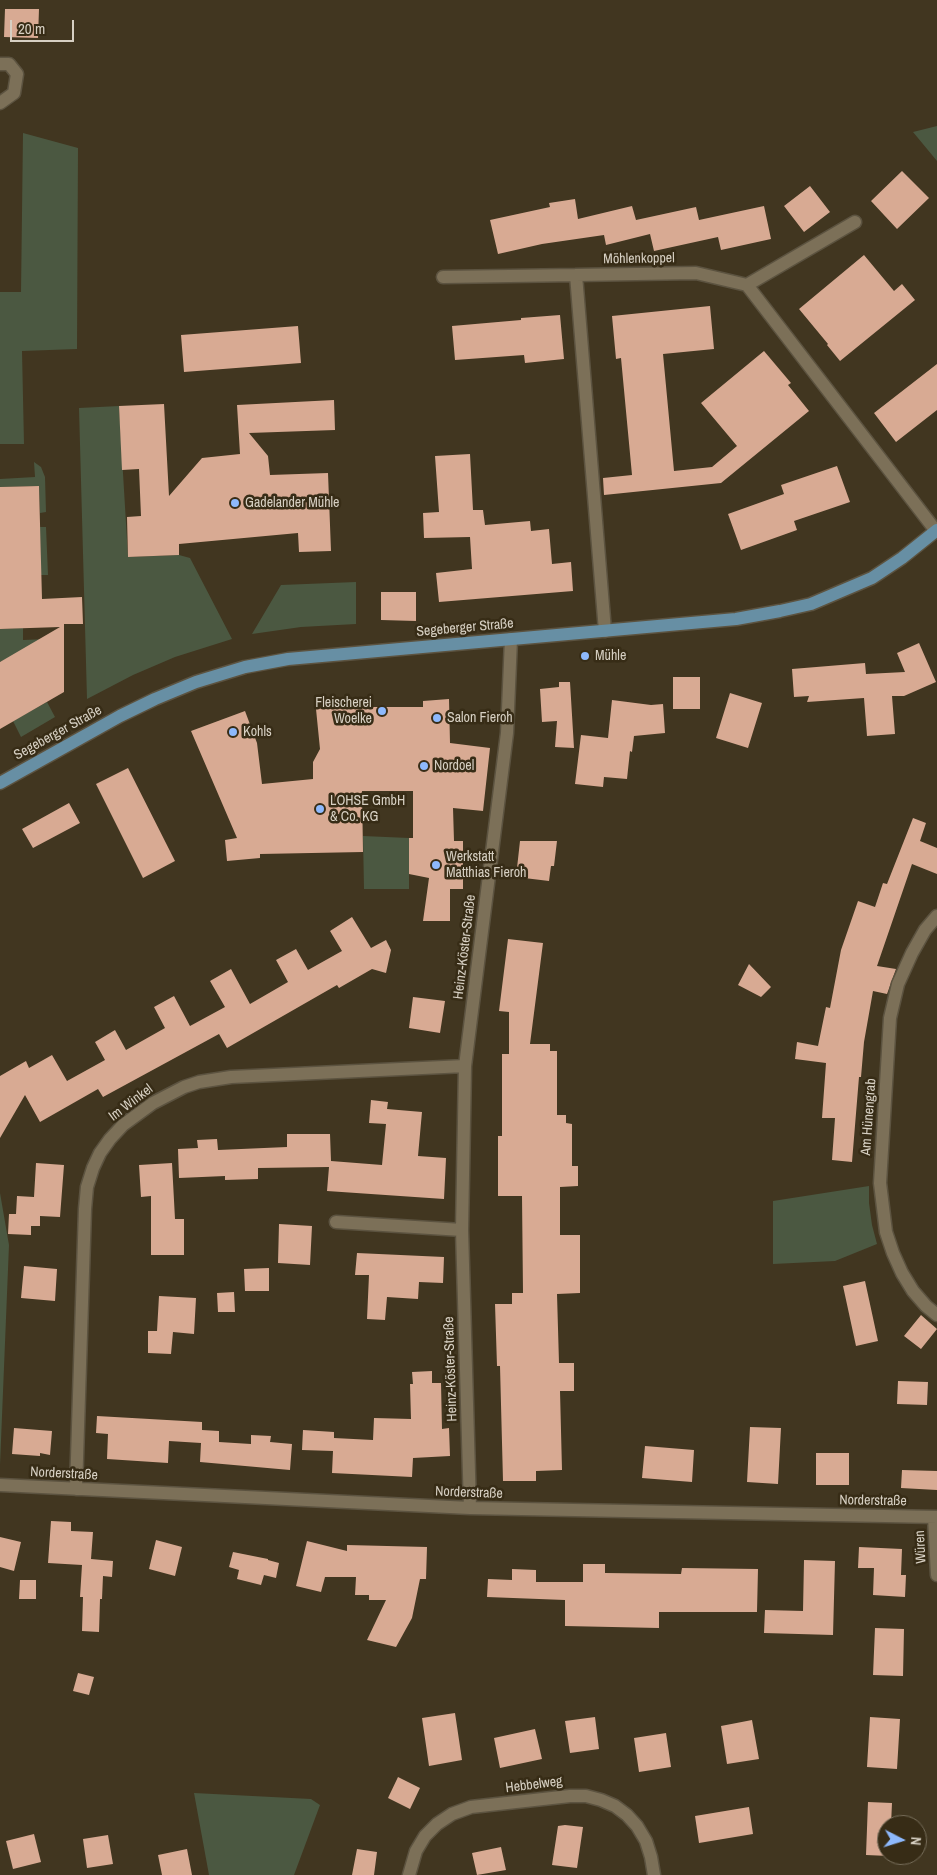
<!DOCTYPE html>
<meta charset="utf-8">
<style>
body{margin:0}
#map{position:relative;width:937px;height:1875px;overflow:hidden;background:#413620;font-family:"Archivo Narrow",sans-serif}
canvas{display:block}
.north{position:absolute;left:877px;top:1815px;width:50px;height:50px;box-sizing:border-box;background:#372c16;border:1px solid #776e5b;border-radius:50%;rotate:95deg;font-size:14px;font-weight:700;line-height:20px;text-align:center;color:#d7d0c3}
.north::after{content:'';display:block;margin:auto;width:18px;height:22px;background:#8eb9fc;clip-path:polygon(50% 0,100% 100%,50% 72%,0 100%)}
.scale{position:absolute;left:10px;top:20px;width:64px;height:22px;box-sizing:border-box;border:2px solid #d7d0c3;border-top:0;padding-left:6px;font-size:15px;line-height:18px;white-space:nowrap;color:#d7d0c3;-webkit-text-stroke:4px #372c16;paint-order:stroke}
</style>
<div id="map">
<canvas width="937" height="1875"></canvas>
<div class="north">N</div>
<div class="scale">20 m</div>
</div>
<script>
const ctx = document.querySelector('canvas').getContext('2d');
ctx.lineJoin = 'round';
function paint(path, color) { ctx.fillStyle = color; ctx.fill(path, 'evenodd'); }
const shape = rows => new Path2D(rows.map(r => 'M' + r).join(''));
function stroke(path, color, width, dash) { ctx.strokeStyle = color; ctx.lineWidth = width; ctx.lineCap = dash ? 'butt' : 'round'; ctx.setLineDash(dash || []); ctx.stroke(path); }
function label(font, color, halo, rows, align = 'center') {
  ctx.font = font + ' "Archivo Narrow",sans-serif'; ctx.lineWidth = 5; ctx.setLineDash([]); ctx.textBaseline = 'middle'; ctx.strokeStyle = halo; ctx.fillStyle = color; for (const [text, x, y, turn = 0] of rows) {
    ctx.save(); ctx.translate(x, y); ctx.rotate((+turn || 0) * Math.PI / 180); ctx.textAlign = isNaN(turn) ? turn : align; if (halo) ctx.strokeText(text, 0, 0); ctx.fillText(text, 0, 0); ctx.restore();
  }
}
paint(shape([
 [937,126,937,161,913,132],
 [23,133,78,148,77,349,22,351,24,444,0,444,0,292,21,292],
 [119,406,128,557,179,555,190,558,232,639,175,657,133,675,87,699,79,408],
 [34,462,41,467,45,477,46,512,40,513,39,486,0,487,0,479,35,477],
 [40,527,46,527,48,575,41,575],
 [356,582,356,624,301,627,252,634,281,585],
 [23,628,23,640,48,639,0,662,0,629],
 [47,702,55,717,21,737,13,721],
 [363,836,409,838,409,889,364,889],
 [869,1186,869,1203,872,1225,877,1244,835,1261,773,1264,773,1201],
 [0,1193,9,1245,0,1465],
 [194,1793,311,1799,320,1805,294,1875,209,1875]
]), '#4b5841');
paint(shape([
 [5,9,39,9,38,38,4,37],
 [902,171,929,198,897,229,871,201],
 [810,186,830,212,804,232,784,206],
 [575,199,578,219,632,206,636,220,696,207,699,220,764,206,771,239,721,250,718,237,654,251,650,234,606,245,604,235,542,244,498,254,490,220,550,207,549,203],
 [864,255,894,291,902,284,915,300,840,361,827,345,828,344,799,309],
 [710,306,714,349,663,354,674,471,712,467,737,446,701,403,764,351,791,383,788,385,809,411,721,483,604,495,603,478,632,475,621,358,616,359,612,316],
 [560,315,564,359,525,363,524,355,455,360,452,326,521,320,521,318],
 [298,326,301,363,184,372,181,335],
 [937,364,937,410,896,442,874,413],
 [334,400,335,430,249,433,268,456,270,475,328,473,331,551,299,552,298,533,179,544,179,555,128,557,127,517,141,516,139,469,122,470,119,406,164,404,169,496,202,458,240,454,237,405],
 [470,454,473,510,483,510,485,525,530,521,531,531,549,529,552,564,571,562,573,591,439,602,436,573,472,569,470,537,424,538,423,513,439,512,435,456],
 [837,466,850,502,794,521,797,530,741,550,728,514,784,494,781,485],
 [39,486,42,599,82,597,83,624,64,624,64,692,0,729,0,662,60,627,0,629,0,487],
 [381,592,416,592,416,621,381,620],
 [919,643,936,682,904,696,892,696,895,734,867,736,864,698,807,702,809,696,794,697,792,669,865,663,866,674,905,672,897,653],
 [673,677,700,677,700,709,673,709],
 [559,682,570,682,574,748,555,747,557,721,542,722,540,689,559,687],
 [730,693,762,703,748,748,716,738],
 [449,699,450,743,490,748,483,811,453,808,454,841,463,841,463,889,450,889,450,921,423,921,429,878,409,874,409,838,413,838,413,791,362,791,363,852,260,854,260,858,227,861,225,840,237,838,191,731,245,711,257,743,262,784,313,779,313,762,320,749,316,709,339,707,423,707,423,701],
 [612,700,651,705,663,704,665,733,634,736,632,752,630,751,627,779,604,777,603,787,575,784,581,735,608,738],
 [128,768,175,861,143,878,96,784],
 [69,803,80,823,33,848,22,829],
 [913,818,926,823,920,841,937,848,937,874,912,864,877,966,896,969,887,994,873,991,864,1042,861,1077,859,1077,852,1162,832,1160,835,1118,822,1118,826,1063,795,1059,797,1042,818,1046,826,1007,830,1008,841,950,858,901,875,907,883,883,887,884],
 [520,841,557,841,554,866,551,866,549,881,516,877],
 [352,917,371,948,386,940,391,950,386,973,372,969,339,988,337,985,227,1048,219,1034,103,1097,98,1089,40,1122,25,1095,0,1138,0,1076,26,1061,29,1068,52,1055,67,1081,105,1060,95,1042,115,1030,126,1050,165,1028,154,1007,174,996,190,1026,225,1007,210,981,231,969,250,1004,288,982,276,960,296,949,308,970,342,951,330,931],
 [508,939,543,943,530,1044,550,1044,550,1051,557,1051,557,1115,566,1115,566,1123,572,1124,572,1166,578,1166,578,1186,560,1187,560,1235,580,1235,580,1293,557,1294,559,1363,574,1363,574,1391,560,1391,562,1470,536,1471,536,1481,503,1481,500,1366,497,1366,495,1304,512,1304,512,1293,523,1293,522,1196,498,1196,498,1136,502,1136,502,1054,509,1054,509,1012,499,1011],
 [749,964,771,987,761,997,738,985],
 [413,997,445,1001,440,1033,409,1028],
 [371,1100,388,1102,387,1109,422,1112,418,1156,446,1158,444,1199,327,1191,329,1167,258,1168,258,1179,225,1180,225,1176,179,1178,178,1149,198,1148,197,1140,217,1139,218,1150,287,1147,287,1134,330,1134,331,1161,382,1165,386,1124,369,1123],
 [36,1163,64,1165,60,1217,40,1216,40,1226,31,1226,31,1235,8,1234,9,1214,16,1214,17,1196,34,1197],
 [172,1163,175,1219,184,1219,184,1255,151,1255,151,1196,141,1197,139,1165],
 [279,1224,312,1226,310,1265,278,1263],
 [357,1253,444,1257,443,1283,419,1282,418,1299,387,1297,385,1320,367,1319,369,1275,355,1275],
 [24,1266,57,1269,55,1301,21,1298],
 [269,1268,269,1291,245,1291,244,1269],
 [865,1281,878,1341,856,1346,843,1286],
 [234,1292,235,1312,218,1312,217,1293],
 [159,1296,196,1298,194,1334,173,1332,171,1354,148,1353,148,1331,157,1331],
 [921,1315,937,1329,921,1349,904,1336],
 [432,1371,432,1383,441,1383,442,1429,449,1428,450,1456,413,1458,412,1477,332,1473,333,1451,302,1450,303,1430,334,1432,334,1438,373,1440,374,1418,411,1419,410,1384,413,1384,412,1372],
 [898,1381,928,1382,927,1405,897,1404],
 [97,1416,202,1422,202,1430,219,1431,219,1442,251,1444,251,1435,271,1436,270,1442,292,1444,290,1470,200,1462,201,1443,169,1441,168,1463,107,1459,108,1434,96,1433],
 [750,1427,781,1428,778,1484,747,1482],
 [14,1428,52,1431,50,1455,40,1453,40,1456,12,1454],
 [645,1446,694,1450,692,1482,642,1478],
 [816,1453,849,1453,849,1485,816,1485],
 [902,1470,937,1471,937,1490,901,1488],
 [51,1521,71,1522,71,1531,93,1532,91,1559,113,1561,112,1577,103,1576,102,1599,100,1599,99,1632,82,1631,83,1597,80,1597,82,1565,48,1563],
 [0,1537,21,1542,14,1571,0,1567],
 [156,1540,182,1547,175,1576,149,1569],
 [307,1541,347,1551,347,1545,427,1547,426,1579,420,1579,412,1618,396,1647,367,1640,386,1600,369,1600,369,1595,355,1595,356,1577,325,1577,321,1592,296,1586],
 [859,1547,902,1549,901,1575,906,1575,905,1597,873,1595,874,1568,858,1568],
 [233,1552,268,1559,268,1560,279,1563,276,1578,264,1575,261,1585,237,1579,239,1570,229,1567],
 [804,1560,835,1561,833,1635,764,1633,765,1610,803,1611],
 [583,1564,605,1564,605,1573,681,1574,682,1568,758,1569,757,1612,659,1612,659,1628,565,1626,565,1600,487,1597,488,1579,512,1580,512,1569,536,1570,536,1582,583,1582],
 [20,1580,36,1580,36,1599,19,1599],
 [875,1628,904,1629,903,1676,873,1675],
 [78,1673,94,1677,89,1695,73,1691],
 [455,1713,462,1760,429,1766,422,1718],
 [595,1717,599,1749,570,1753,565,1721],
 [870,1717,900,1719,897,1769,867,1767],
 [752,1720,759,1759,727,1764,721,1726],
 [535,1729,542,1759,500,1768,494,1738],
 [666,1733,671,1767,639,1772,634,1738],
 [398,1777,420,1788,410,1809,388,1798],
 [868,1802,892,1803,891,1825,887,1825,887,1855,889,1856,866,1855],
 [749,1807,753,1834,699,1843,695,1816],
 [565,1825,583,1827,577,1868,552,1865,558,1826],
 [34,1834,41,1862,13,1869,6,1841],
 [108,1835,113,1864,87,1868,83,1839],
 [501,1847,506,1870,477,1875,472,1853],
 [187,1849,192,1875,162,1875,158,1855],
 [357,1849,377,1852,374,1875,352,1875]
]), '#d8aa93');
const minor = shape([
 [0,64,9,64,17,74,14,93,0,103],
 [443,277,576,275],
 [747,285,855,222],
 [605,631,576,275,696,273,747,285,936,531],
 [937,916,925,930,912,953,898,984,890,1018,880,1183,886,1232,893,1253,902,1273,913,1291,926,1306,937,1315],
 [336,1222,462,1230],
 [0,1485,470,1508,937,1517],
 [76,1489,85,1209,87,1187,93,1168,100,1153,110,1139,123,1125,153,1103,184,1087,199,1082,231,1077,465,1066],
 [470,1508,462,1230,465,1066,507,733,511,639],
 [934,1517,937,1575],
 [409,1875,416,1851,425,1836,437,1824,452,1814,471,1807,570,1796,586,1796,601,1800,615,1806,627,1815,637,1826,646,1841,651,1857,654,1875]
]);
const major = shape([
 [0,783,120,716,155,699,196,682,245,667,288,659,736,619,780,611,811,604,872,578,902,558,937,530]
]);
stroke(minor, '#5c5340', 15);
stroke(major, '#5c5340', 15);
stroke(minor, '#7c7058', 12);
stroke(major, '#678fa4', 12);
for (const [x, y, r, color] of [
 [235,503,5,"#8eb9fc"],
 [585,656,5,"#8eb9fc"],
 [382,711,5,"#8eb9fc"],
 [437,718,5,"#8eb9fc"],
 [233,732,5,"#8eb9fc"],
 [424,766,5,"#8eb9fc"],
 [320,809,5,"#8eb9fc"],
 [436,865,5,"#8eb9fc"]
]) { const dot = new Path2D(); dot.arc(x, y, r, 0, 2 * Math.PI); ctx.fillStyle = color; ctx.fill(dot); stroke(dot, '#372c16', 2); }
label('14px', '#d7d0c3', '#372c16', [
 ["Möhlenkoppel",639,259,-1],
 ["Segeberger Straße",465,628,-5],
 ["Segeberger Straße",58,733,-29],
 ["Heinz-Köster-Straße",465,947,-83],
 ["Im Winkel",131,1103,-37],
 ["Am Hünengrab",869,1117,-86],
 ["Heinz-Köster-Straße",451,1369,-92],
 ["Norderstraße",64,1474,3],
 ["Norderstraße",469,1493,2],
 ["Norderstraße",873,1501,1],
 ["Würen",921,1547,-93],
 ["Hebbelweg",534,1785,-7]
]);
label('14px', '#d7d0c3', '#372c16', [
 ["Gadelander Mühle",245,503],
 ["Mühle",595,656],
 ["Fleischerei",372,703,"right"],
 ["Woelke",372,719,"right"],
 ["Salon Fieroh",447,718],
 ["Kohls",243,732],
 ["Nordoel",434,766],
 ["LOHSE GmbH",330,801],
 ["& Co. KG",330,817],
 ["Werkstatt",446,857],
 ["Matthias Fieroh",446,873]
], 'left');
</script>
